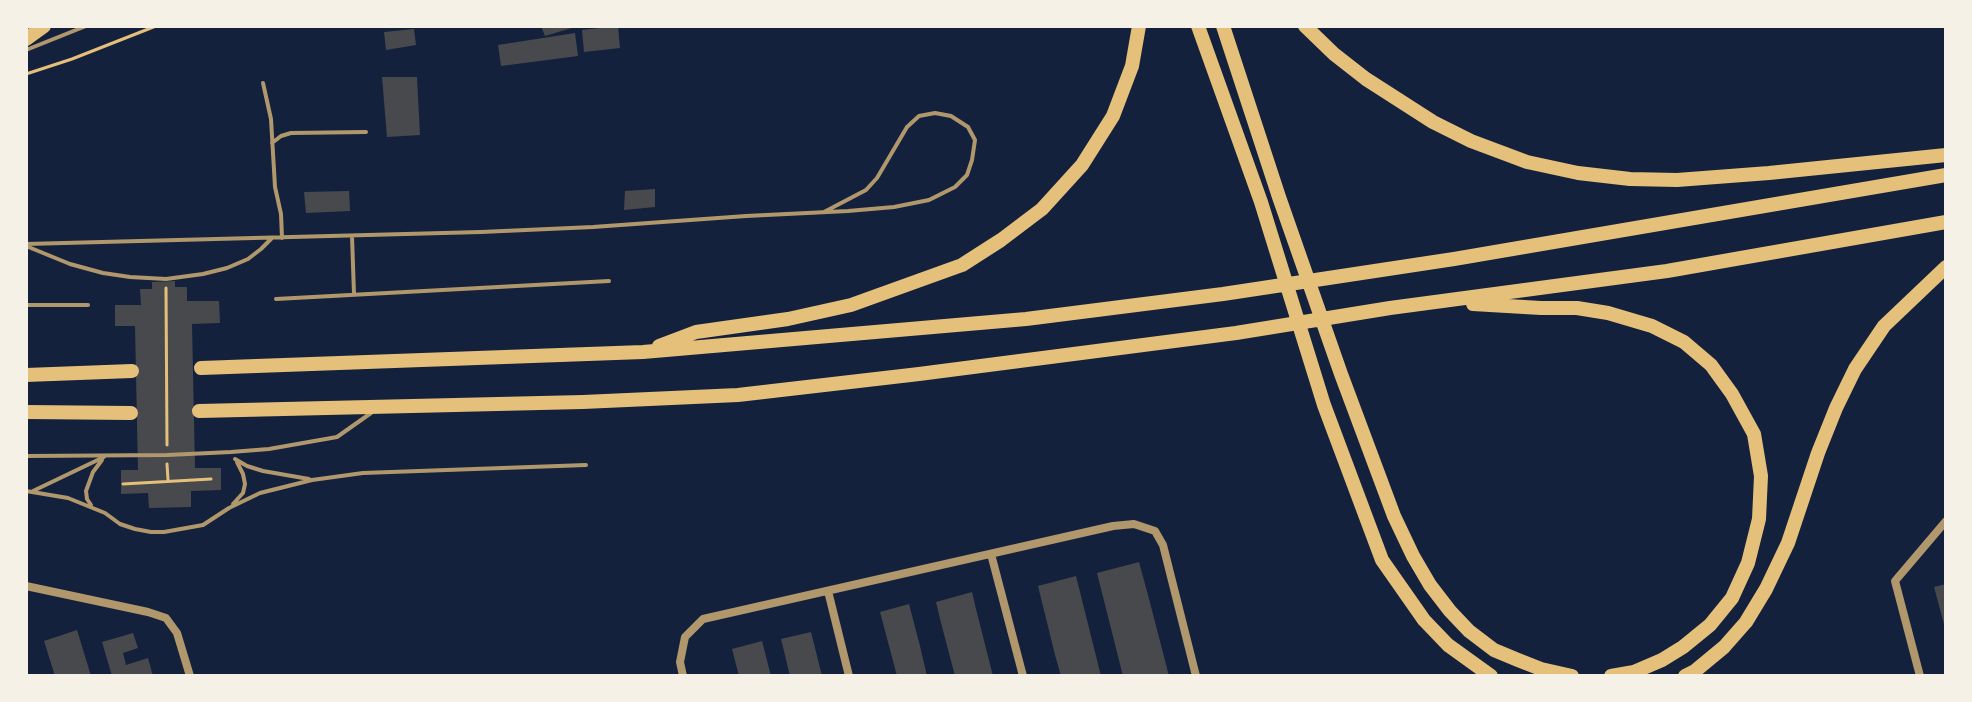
<!DOCTYPE html>
<style>
body{margin:0}
#map{position:relative;width:1972px;height:702px;overflow:hidden;background:#14213d;font-family:Lora,serif}
canvas{display:block}
.frame{position:absolute;inset:0;border:28px solid #f6f1e7;pointer-events:none}
</style>
<div id="map">
<canvas width="1972" height="702"></canvas>
<div class="frame"></div>
</div>
<script>
const ctx = document.querySelector('canvas').getContext('2d');
ctx.lineJoin = 'round';
function paint(path, color) { ctx.fillStyle = color; ctx.fill(path, 'evenodd'); }
const shape = rows => new Path2D(rows.map(r => 'M' + r).join(''));
function stroke(path, color, width, dash) { ctx.strokeStyle = color; ctx.lineWidth = width; ctx.lineCap = dash ? 'butt' : 'round'; ctx.setLineDash(dash || []); ctx.stroke(path); }
paint(shape([
 [541,26,575,26,575,27,545,36],
 [618,26,620,48,584,52,582,30],
 [414,29,416,45,386,50,384,32],
 [575,33,578,56,501,66,498,45],
 [382,77,417,77,420,135,387,137],
 [655,189,655,207,624,210,625,191],
 [349,191,350,211,306,213,304,192],
 [175,281,175,287,187,287,187,301,219,301,220,323,192,324,195,468,221,468,221,490,191,491,191,507,149,508,148,493,121,494,121,470,138,470,135,326,115,326,115,305,141,305,140,289,152,289,152,282],
 [1139,562,1148,595,1169,676,1123,676,1097,573],
 [1076,576,1101,676,1061,676,1055,655,1038,586],
 [1946,584,1946,628,1945,628,1934,587],
 [972,592,976,609,993,676,955,676,940,619,936,602],
 [909,604,920,646,927,676,897,676,880,612],
 [77,630,91,676,55,676,44,641],
 [811,632,822,676,790,676,781,639],
 [133,633,138,648,123,653,126,665,148,658,153,676,112,676,102,642],
 [762,641,771,676,739,676,732,649]
]), '#48494c');
stroke(shape([
 [26,74,72,59,156,26],
 [166,288,167,445],
 [167,464,168,480],
 [123,484,211,479]
]), '#e5c07b', 3);
stroke(shape([
 [26,50,86,26],
 [263,83,271,119,275,187,281,214,282,238],
 [272,143,281,136,291,133,366,132],
 [352,236,354,294],
 [26,244,481,232,593,227,746,216,848,211,894,207,929,200,955,187,967,175,972,160,975,140,968,127,951,116,935,113,919,116,907,127,877,178,866,190,824,212],
 [26,246,70,264,103,273,130,277,166,279,203,274,227,268,248,259,261,249,272,238],
 [276,299,609,281],
 [26,305,88,305],
 [26,456,167,455,231,452,269,449,337,437,371,413],
 [235,459,247,466,263,471,309,479],
 [26,491,68,498,105,513,120,524,135,529,151,532,164,532,203,525,229,508,260,493,312,480,363,473,586,465],
 [33,491,104,457],
 [233,504,243,493,245,484,243,474,237,462],
 [91,505,87,499,86,491,93,472,102,460]
]), '#b1986c', 4);
stroke(shape([
 [991,554,1023,676],
 [26,586,148,612,166,618,177,633,190,676],
 [828,591,849,676],
 [683,676,680,662,685,637,703,619,1113,526,1134,524,1155,531,1163,545,1196,676],
 [1920,676,1895,581,1946,521]
]), '#b1986c', 8);
stroke(shape([
 [1198,26,1261,202,1324,405,1382,560,1424,620,1448,645,1491,676],
 [1223,26,1279,197,1341,374,1394,516,1413,556,1430,585,1450,611,1469,631,1494,650,1518,660,1541,669,1572,676],
 [1305,26,1334,54,1366,79,1433,122,1471,141,1527,162,1578,173,1630,179,1677,180,1769,173,1946,155],
 [26,39,44,26],
 [1473,304,1541,308,1577,308,1608,313,1652,326,1684,342,1711,365,1732,394,1754,434,1761,476,1759,519,1748,563,1732,598,1710,625,1683,647,1662,660,1634,672,1611,676],
 [659,346,696,332,788,319,851,305,962,265,1001,240,1042,209,1082,165,1113,116,1132,66,1139,26],
 [201,368,643,352,1026,319,1223,294,1454,259,1946,175],
 [26,375,132,371],
 [199,411,583,402,738,395,919,374,1236,333,1390,308,1667,271,1946,222],
 [26,412,131,413],
 [1685,676,1695,671,1724,647,1746,622,1766,589,1788,543,1818,453,1836,408,1855,369,1884,326,1946,267]
]), '#e5c07b', 14);
</script>
